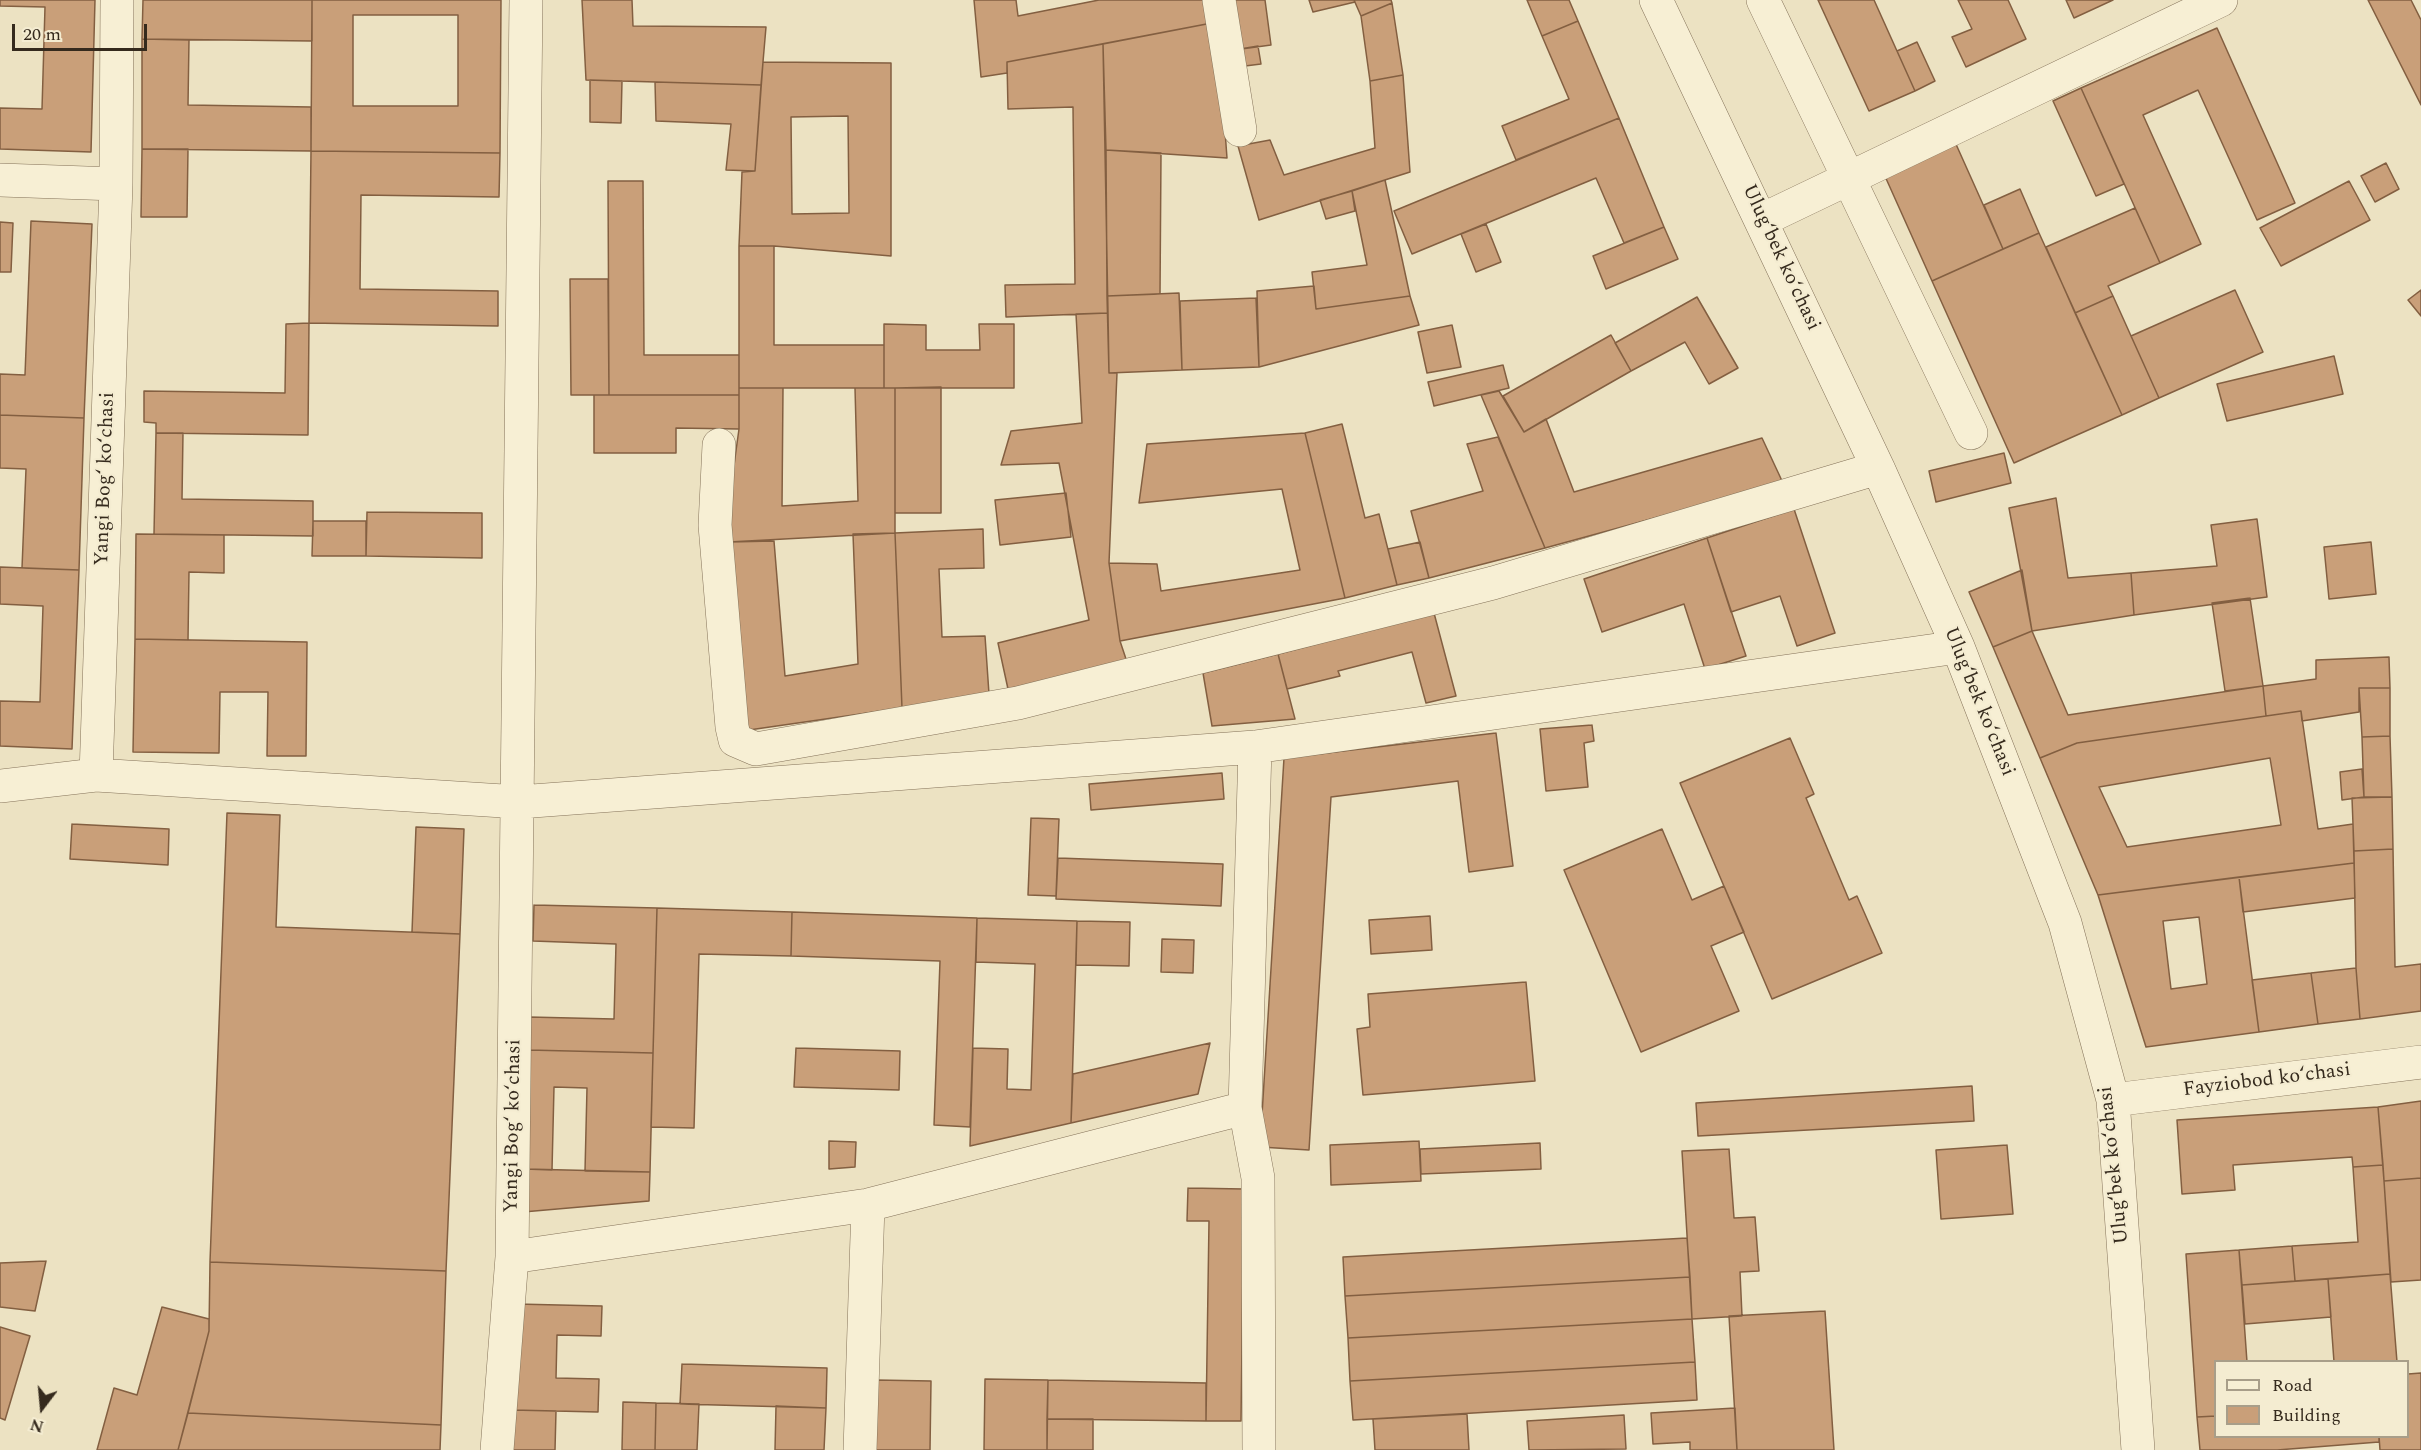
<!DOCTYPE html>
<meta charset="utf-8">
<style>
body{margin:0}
#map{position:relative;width:2421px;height:1450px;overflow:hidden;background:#ece2c2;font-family:Spectral,serif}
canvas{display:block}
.legend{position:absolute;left:2214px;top:1360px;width:195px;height:78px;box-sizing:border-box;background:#f4ecd1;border:2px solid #a89e89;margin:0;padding:8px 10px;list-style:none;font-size:18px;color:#352a1d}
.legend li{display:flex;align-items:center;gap:12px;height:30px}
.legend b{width:30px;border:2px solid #a89e89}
.north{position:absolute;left:12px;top:1378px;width:60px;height:60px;-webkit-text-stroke:4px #f4ecd1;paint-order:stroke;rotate:196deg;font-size:16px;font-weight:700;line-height:24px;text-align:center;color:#352a1d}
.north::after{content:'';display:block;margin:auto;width:21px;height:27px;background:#352a1d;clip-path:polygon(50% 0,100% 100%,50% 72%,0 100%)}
.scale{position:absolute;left:12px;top:24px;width:135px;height:27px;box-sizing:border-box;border:3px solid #352a1d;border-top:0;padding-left:8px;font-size:18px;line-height:21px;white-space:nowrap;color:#352a1d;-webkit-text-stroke:4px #f4ecd1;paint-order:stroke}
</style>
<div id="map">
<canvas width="2421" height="1450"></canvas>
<ul class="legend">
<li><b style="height:8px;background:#f7efd4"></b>Road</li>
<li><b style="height:16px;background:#c99f79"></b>Building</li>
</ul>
<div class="north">N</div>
<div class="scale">20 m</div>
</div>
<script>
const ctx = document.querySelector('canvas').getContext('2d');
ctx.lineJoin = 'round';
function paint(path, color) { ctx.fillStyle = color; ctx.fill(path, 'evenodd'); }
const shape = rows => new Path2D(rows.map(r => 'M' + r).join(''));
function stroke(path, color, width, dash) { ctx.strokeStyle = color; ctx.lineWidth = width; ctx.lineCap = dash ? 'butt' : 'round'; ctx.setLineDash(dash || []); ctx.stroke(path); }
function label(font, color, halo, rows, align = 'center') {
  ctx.font = font + ' Spectral,serif'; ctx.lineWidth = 4.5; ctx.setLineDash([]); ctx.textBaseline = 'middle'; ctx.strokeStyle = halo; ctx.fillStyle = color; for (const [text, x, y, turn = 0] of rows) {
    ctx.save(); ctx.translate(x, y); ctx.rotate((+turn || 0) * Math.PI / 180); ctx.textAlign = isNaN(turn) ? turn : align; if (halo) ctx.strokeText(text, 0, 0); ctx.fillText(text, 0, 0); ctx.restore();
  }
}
const building = shape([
 [0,0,95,0,91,152,0,149,0,108,42,109,45,7,0,6,0,0],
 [143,0,312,0,312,41,142,39,143,0],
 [312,0,501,0,500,153,311,151,312,0],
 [353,15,458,15,458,106,353,106,353,15],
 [582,0,632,0,633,26,766,27,761,85,586,80,582,0],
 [974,0,1016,0,1018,16,1099,0,1212,0,1217,22,1007,62,1007,73,981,77,974,0],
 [1227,0,1265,0,1271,45,1234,50,1227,0],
 [1309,0,1354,0,1355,2,1313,12,1309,0],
 [1354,0,1391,0,1392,3,1361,16,1354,0],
 [1527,0,1569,0,1578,21,1542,36,1527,0],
 [1818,0,1874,0,1915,91,1869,111,1818,0],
 [1958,0,2008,0,2026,39,1966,67,1952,37,1972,29,1958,0],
 [2066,0,2113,0,2074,18,2066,0],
 [2368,0,2411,0,2421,20,2421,105,2368,0],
 [1392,3,1403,75,1370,81,1361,16,1392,3],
 [1578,21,1619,118,1516,160,1502,126,1569,99,1542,36,1578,21],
 [1217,22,1227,158,1106,150,1103,44,1217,22],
 [2217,28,2295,203,2257,220,2198,90,2143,115,2201,244,2160,263,2081,88,2217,28],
 [142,39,189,40,188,105,311,107,311,151,142,149,142,39],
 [1917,42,1935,81,1915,91,1897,51,1917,42],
 [1103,44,1108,313,1006,317,1005,285,1075,284,1073,107,1008,109,1007,62,1103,44],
 [1258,46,1261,64,1237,67,1234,50,1258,46],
 [763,62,891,63,891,256,774,246,739,246,742,172,755,171,763,62],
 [848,116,849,213,792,214,791,117,848,116],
 [1403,75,1410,172,1259,220,1238,146,1270,140,1284,175,1375,148,1370,81,1403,75],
 [590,80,622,81,621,123,590,122,590,80],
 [655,82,761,85,755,171,726,170,731,124,656,121,655,82],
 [2081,88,2124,184,2096,196,2053,101,2081,88],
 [1619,118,1664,227,1624,243,1596,178,1412,254,1394,211,1619,118],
 [1955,142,2003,249,1932,281,1884,174,1955,142],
 [142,149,188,149,187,217,141,217,142,149],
 [1106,150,1161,153,1160,294,1107,296,1106,150],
 [311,151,500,153,499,197,361,195,360,289,498,291,498,326,309,323,311,151],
 [2386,163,2399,189,2375,202,2361,176,2386,163],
 [1385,180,1410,296,1316,309,1312,272,1367,265,1352,191,1385,180],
 [608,181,643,181,644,355,739,355,739,395,609,395,608,181],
 [2349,181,2370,220,2281,266,2260,228,2349,181],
 [2020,189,2039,233,2003,249,1984,205,2020,189],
 [1352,191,1355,211,1326,219,1320,200,1352,191],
 [2135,208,2160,263,2108,286,2113,296,2075,313,2046,247,2135,208],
 [31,221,92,224,84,418,0,415,0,374,25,375,31,221],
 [0,222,13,223,11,272,0,272,0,222],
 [1486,224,1501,262,1476,272,1461,234,1486,224],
 [1664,227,1678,259,1606,289,1593,256,1664,227],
 [2039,233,2122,415,2014,463,1932,281,2039,233],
 [739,246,774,246,774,345,884,345,884,388,739,388,739,246],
 [570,279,608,279,609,395,571,395,570,279],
 [1314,286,1316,309,1410,296,1419,325,1259,367,1257,291,1314,286],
 [2235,290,2263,352,2159,398,2131,336,2235,290],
 [2421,290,2421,316,2408,300,2421,290],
 [1179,293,1182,370,1109,373,1107,296,1179,293],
 [2113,296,2159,398,2122,415,2075,313,2113,296],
 [1697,297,1738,368,1709,384,1685,342,1631,371,1615,343,1697,297],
 [1256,298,1259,367,1182,370,1180,301,1256,298],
 [1108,313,1109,373,1117,373,1109,563,1120,641,1127,662,1008,689,998,643,1089,620,1059,463,1001,465,1011,431,1082,423,1076,314,1108,313],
 [309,323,308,435,156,433,156,423,144,422,144,391,285,393,286,324,309,323],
 [884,324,926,325,926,350,980,350,979,324,1014,324,1014,388,884,388,884,324],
 [1452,325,1461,367,1427,373,1418,332,1452,325],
 [1611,335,1631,371,1524,432,1503,396,1611,335],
 [2334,356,2343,394,2227,421,2217,384,2334,356],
 [1503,365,1509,388,1434,406,1428,382,1503,365],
 [941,387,941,513,895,513,895,388,941,387],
 [739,388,783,388,782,506,858,501,855,388,895,388,895,533,729,542,727,516,739,429,739,388],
 [1499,391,1524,432,1546,419,1574,492,1762,438,1783,483,1545,548,1481,395,1499,391],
 [594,395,739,395,739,429,676,428,676,453,594,453,594,395],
 [0,415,84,418,79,570,22,568,26,469,0,468,0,415],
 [1342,424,1365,518,1379,514,1397,585,1345,598,1305,433,1342,424],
 [156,433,183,433,182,499,313,501,313,536,154,534,156,433],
 [1305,433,1345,598,1120,641,1109,563,1157,564,1161,591,1300,570,1282,489,1139,503,1147,444,1305,433],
 [1498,437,1545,548,1429,578,1411,511,1483,491,1467,444,1498,437],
 [2004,453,2011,483,1936,502,1929,471,2004,453],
 [1066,493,1071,537,1000,545,995,500,1066,493],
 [2056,498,2068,578,2131,573,2134,615,2032,631,2009,508,2056,498],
 [1794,509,1835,633,1797,646,1780,596,1731,612,1707,538,1794,509],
 [367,512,482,513,482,558,366,556,367,512],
 [2257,519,2267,597,2134,615,2131,573,2217,566,2211,525,2257,519],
 [313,521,366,521,366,556,312,556,313,521],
 [983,529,984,568,939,569,942,637,985,636,989,694,902,708,895,533,983,529],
 [895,533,902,708,742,731,729,542,774,541,785,676,858,664,853,534,895,533],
 [136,534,224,535,224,573,189,572,188,640,135,639,136,534],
 [1707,538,1746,656,1705,669,1684,604,1602,632,1584,579,1707,538],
 [1420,542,1429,578,1397,585,1388,549,1420,542],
 [2371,542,2376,594,2329,599,2324,547,2371,542],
 [0,567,79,570,72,749,0,746,0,701,40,702,43,606,0,604,0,567],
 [2022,570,2032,631,1993,647,1969,592,2022,570],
 [2250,598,2263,686,2225,691,2212,603,2250,598],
 [1434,613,1456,696,1426,703,1412,652,1338,671,1340,676,1287,689,1278,654,1434,613],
 [2032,631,2068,715,2263,686,2266,716,2077,743,2040,758,1993,647,2032,631],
 [135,639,307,642,306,756,267,756,268,692,220,692,219,753,133,752,135,639],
 [1278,654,1295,719,1212,726,1203,673,1278,654],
 [2389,657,2390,688,2359,688,2359,712,2302,721,2301,711,2266,716,2263,686,2316,679,2316,660,2389,657],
 [2359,688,2390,688,2390,736,2362,737,2359,688],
 [2301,711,2318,829,2353,824,2354,863,2098,895,2040,758,2077,743,2301,711],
 [2270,758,2281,825,2127,847,2099,787,2270,758],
 [1592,725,1594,741,1584,743,1588,787,1546,791,1540,729,1592,725],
 [1496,733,1513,866,1469,872,1458,781,1331,797,1309,1150,1260,1147,1284,758,1496,733],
 [2390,736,2392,797,2364,797,2362,737,2390,736],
 [1790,738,1814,794,1806,798,1849,900,1857,896,1882,953,1772,999,1680,783,1790,738],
 [2362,769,2364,797,2342,800,2340,772,2362,769],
 [1222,773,1224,799,1091,810,1089,784,1222,773],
 [2392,797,2393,849,2354,851,2352,798,2392,797],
 [227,813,280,815,276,927,460,934,446,1271,210,1262,227,813],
 [1031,818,1059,819,1056,896,1028,895,1031,818],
 [72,824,169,829,168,865,70,859,72,824],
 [416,827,464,829,460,934,412,932,416,827],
 [1662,829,1692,900,1724,886,1744,932,1711,946,1739,1011,1641,1052,1564,870,1662,829],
 [2393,849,2395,967,2421,964,2421,1011,2360,1019,2356,968,2354,851,2393,849],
 [1058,858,1223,864,1221,906,1056,899,1058,858],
 [2354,863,2355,898,2243,912,2239,877,2354,863],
 [2239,877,2259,1032,2146,1047,2098,895,2239,877],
 [2199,917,2207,984,2171,989,2163,921,2199,917],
 [534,905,657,908,653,1053,528,1050,529,1017,614,1019,616,944,533,941,534,905],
 [657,908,792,912,791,956,699,954,694,1128,651,1127,657,908],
 [792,912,977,918,970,1127,934,1125,940,961,791,956,792,912],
 [1430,916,1432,950,1371,954,1369,920,1430,916],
 [977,918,1077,921,1071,1123,970,1146,973,1048,1008,1049,1007,1089,1031,1090,1035,964,976,962,977,918],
 [1077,921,1130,922,1129,966,1076,965,1077,921],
 [1162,939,1194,940,1193,973,1161,972,1162,939],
 [2356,968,2360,1019,2318,1024,2311,973,2356,968],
 [2311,973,2318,1024,2259,1032,2252,980,2311,973],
 [1526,982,1535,1081,1363,1095,1357,1029,1370,1027,1368,994,1526,982],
 [1210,1043,1198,1094,1071,1123,1073,1074,1210,1043],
 [796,1048,900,1051,899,1090,794,1087,796,1048],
 [528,1050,653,1053,650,1172,585,1171,587,1088,554,1087,552,1170,525,1169,528,1050],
 [1972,1086,1974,1121,1698,1136,1696,1103,1972,1086],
 [2421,1101,2421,1178,2384,1181,2378,1107,2421,1101],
 [2378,1107,2383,1165,2353,1167,2352,1157,2233,1165,2235,1190,2182,1194,2177,1120,2378,1107],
 [829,1141,856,1142,855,1167,829,1169,829,1141],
 [1419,1141,1421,1181,1331,1185,1330,1145,1419,1141],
 [1540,1143,1541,1169,1421,1174,1420,1149,1540,1143],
 [2007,1145,2013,1214,1941,1219,1936,1150,2007,1145],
 [1729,1149,1734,1218,1755,1217,1759,1271,1740,1272,1742,1316,1692,1319,1682,1151,1729,1149],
 [2383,1165,2390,1274,2295,1281,2292,1246,2358,1242,2353,1167,2383,1165],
 [525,1169,650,1172,649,1201,523,1212,525,1169],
 [2421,1178,2421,1280,2391,1282,2384,1181,2421,1178],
 [1188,1188,1244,1189,1241,1421,1206,1421,1209,1221,1187,1221,1188,1188],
 [1687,1238,1690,1277,1345,1296,1343,1257,1687,1238],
 [2292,1246,2295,1281,2242,1285,2239,1250,2292,1246],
 [2239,1250,2247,1362,2216,1362,2216,1416,2197,1417,2186,1254,2239,1250],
 [46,1261,35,1311,0,1307,0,1263,46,1261],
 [210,1262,446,1271,441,1425,188,1413,209,1331,210,1262],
 [2390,1274,2397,1362,2334,1362,2328,1279,2390,1274],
 [1690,1277,1692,1319,1348,1338,1345,1296,1690,1277],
 [2328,1279,2331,1317,2245,1324,2242,1285,2328,1279],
 [516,1304,602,1306,601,1336,557,1335,556,1378,599,1379,598,1412,512,1410,516,1304],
 [162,1307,209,1319,209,1331,178,1450,97,1450,114,1388,137,1395,162,1307],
 [1825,1311,1834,1450,1737,1450,1729,1316,1825,1311],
 [1692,1319,1695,1362,1350,1381,1348,1338,1692,1319],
 [0,1327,30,1336,5,1420,0,1418,0,1327],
 [1695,1362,1697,1400,1353,1420,1350,1381,1695,1362],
 [682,1364,827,1368,826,1408,680,1404,682,1364],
 [2421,1373,2421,1450,2380,1450,2379,1436,2408,1436,2408,1374,2421,1373],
 [985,1379,1048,1380,1047,1450,984,1450,985,1379],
 [876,1380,931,1381,930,1450,875,1450,876,1380],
 [1048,1380,1206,1383,1206,1421,1047,1419,1048,1380],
 [623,1402,656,1403,655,1450,622,1450,623,1402],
 [656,1403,699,1404,697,1450,655,1450,656,1403],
 [776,1406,826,1408,824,1450,775,1450,776,1406],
 [1735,1408,1737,1450,1690,1450,1690,1442,1653,1444,1651,1413,1735,1408],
 [512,1410,556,1411,555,1450,511,1450,512,1410],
 [188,1413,441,1425,440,1450,178,1450,188,1413],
 [1467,1414,1469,1450,1375,1450,1373,1419,1467,1414],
 [1624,1415,1626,1449,1529,1450,1527,1421,1624,1415],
 [2216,1416,2216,1436,2379,1436,2379,1442,2277,1450,2200,1450,2197,1417,2216,1416],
 [1047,1419,1093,1419,1093,1450,1047,1450,1047,1419]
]);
paint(building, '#c99f79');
stroke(building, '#835f41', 1.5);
const minor = shape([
 [1219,0,1240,130],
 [1656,0,1878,468,1958,647,2065,923,2113,1100,2138,1450],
 [1763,0,1971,433],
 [0,180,116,184],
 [1762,220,2221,0],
 [719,445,715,525,732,727,735,740,756,749,1018,703,1493,583,1878,468],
 [1255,747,1245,1108,1258,1178,1259,1450],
 [96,775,116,184,117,0],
 [0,786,96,775,519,802,1255,747,1958,647],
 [2113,1100,2421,1062],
 [512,1257,868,1205,1245,1108],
 [497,1450,512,1257,526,0],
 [860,1450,868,1205]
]);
stroke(minor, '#85735a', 34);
stroke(minor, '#f7efd4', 33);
label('20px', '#352a1d', '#f4ecd1', [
 ["Ulugʻbek koʻchasi",1780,258,65],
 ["Yangi Bogʻ koʻchasi",106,479,-88],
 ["Ulugʻbek koʻchasi",1978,702,68],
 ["Fayziobod koʻchasi",2267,1081,-7],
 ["Yangi Bogʻ koʻchasi",514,1126,-89],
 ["Ulugʻbek koʻchasi",2115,1165,-96]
]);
</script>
